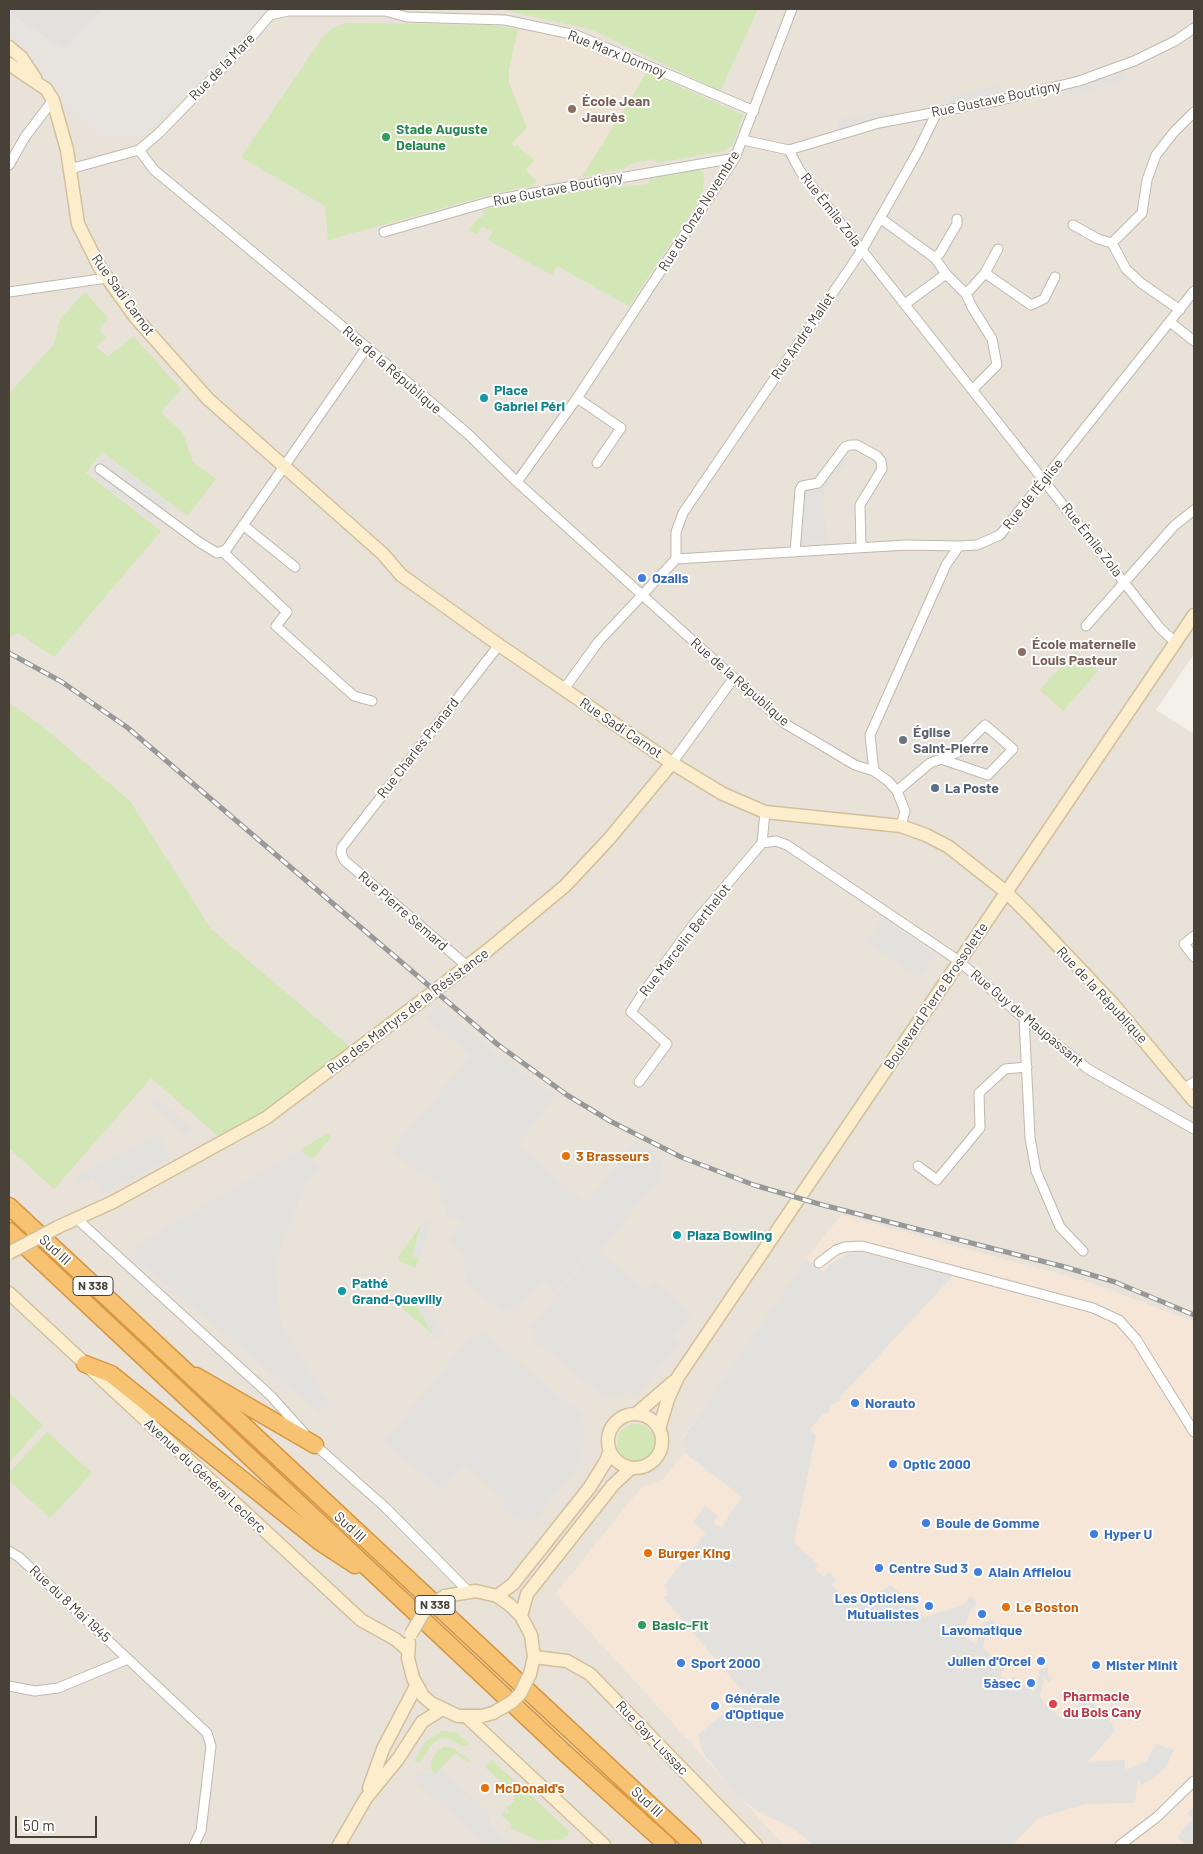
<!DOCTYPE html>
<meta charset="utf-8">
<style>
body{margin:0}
#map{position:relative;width:1203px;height:1854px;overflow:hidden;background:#f4f1ea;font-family:Barlow,sans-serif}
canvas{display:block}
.frame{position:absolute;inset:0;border:10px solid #484138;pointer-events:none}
.scale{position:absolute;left:15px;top:1816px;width:82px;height:22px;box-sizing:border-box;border:2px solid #484138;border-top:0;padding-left:6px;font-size:15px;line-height:18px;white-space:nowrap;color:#484138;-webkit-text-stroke:4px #fff;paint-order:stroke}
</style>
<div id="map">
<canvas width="1203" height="1854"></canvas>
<div class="frame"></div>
<div class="scale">50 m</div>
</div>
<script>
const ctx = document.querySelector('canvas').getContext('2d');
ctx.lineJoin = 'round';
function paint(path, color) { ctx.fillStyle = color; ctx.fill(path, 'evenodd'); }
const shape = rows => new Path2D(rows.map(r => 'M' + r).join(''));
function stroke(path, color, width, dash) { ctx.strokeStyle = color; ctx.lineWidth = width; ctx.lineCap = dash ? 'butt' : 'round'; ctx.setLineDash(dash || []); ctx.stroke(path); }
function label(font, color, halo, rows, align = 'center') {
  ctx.font = font + ' Barlow,sans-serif'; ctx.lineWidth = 4; ctx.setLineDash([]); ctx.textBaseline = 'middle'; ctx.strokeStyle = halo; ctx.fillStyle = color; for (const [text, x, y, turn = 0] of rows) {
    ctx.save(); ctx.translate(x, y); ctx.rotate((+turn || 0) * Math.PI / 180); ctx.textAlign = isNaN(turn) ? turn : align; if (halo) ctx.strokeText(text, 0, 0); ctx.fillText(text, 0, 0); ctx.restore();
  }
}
paint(shape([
 [266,9,1194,9,1194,654,1156,710,1194,734,1194,1322,1087,1282,841,1215,683,1437,685,1453,662,1481,642,1487,556,1594,784,1845,9,1845,9,54,239,43]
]), '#e8e2d9');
paint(shape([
 [841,1215,1087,1282,1194,1322,1194,1845,784,1845,556,1594,642,1487,662,1481,685,1453,683,1438,806,1259]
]), '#f5e6d7');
paint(shape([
 [9,9,266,9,239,43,146,135,103,138,9,54]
]), '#e7e3df');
paint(shape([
 [518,29,583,44,647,72,582,177,531,186,536,180,525,171,530,158,517,146,515,148,511,144,527,127,509,83,509,69]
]), '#ede4d5');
paint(shape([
 [499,9,758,9,720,91,590,29],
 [346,23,489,25,518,29,509,69,509,83,527,128,511,144,515,147,517,145,534,161,526,170,536,181,531,186,496,193,328,240,325,206,241,157,323,37,331,29],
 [647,72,743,115,733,144,724,151,657,163,654,159,629,164,626,168,582,177],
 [698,169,703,172,704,178,702,196,629,306,557,266,552,275,488,240,493,232,482,226,477,235,469,230,478,218,484,216,482,210,613,184,616,188,648,184,650,178],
 [85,292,108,318,99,330,106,337,96,347,108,357,133,336,181,389,161,412,183,433,193,462,216,479,187,516,102,452,86,473,161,531,54,657,18,633,9,637,9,394,54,344,60,319],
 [1075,651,1098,671,1063,711,1040,690],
 [9,703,42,726,130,801,211,929,349,1046,259,1115,218,1136,151,1078,54,1189,9,1148],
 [328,1133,331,1137,312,1160,300,1150],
 [421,1225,412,1256,420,1258,415,1268,399,1261,398,1257],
 [418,1295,424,1302,417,1307,434,1335,403,1309,403,1305],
 [9,1393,43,1425,9,1463],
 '617 1443a19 19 0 1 1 38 0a19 19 0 1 1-38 0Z',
 [47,1432,92,1473,50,1518,9,1481,9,1473],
 [442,1731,455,1732,471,1745,462,1746,450,1739,440,1738,430,1746,420,1762,414,1761,425,1742],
 [444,1747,453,1748,471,1761,469,1763,455,1753,435,1774,432,1770,431,1762,436,1752],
 [492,1760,569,1831,568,1836,563,1839,539,1841,510,1828,512,1825,501,1815,504,1811,507,1813,509,1811,506,1808,514,1801,514,1794,485,1767]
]), '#d3e6b5');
paint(shape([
 [9,9,102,9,63,49,9,12],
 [1124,71,1126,79,1070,98,1068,90],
 [999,85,1001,94,950,105,948,97],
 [885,110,887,119,840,129,838,120],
 [103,454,173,508,160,527,90,474],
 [840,460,845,463,823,493,827,542,802,543,800,540,805,492,815,488],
 [883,918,935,954,919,978,867,942],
 [439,1004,502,1058,555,1095,517,1145,584,1202,588,1201,636,1142,653,1151,656,1160,663,1160,659,1179,599,1252,646,1290,654,1282,691,1315,674,1336,680,1342,635,1396,627,1391,624,1395,617,1397,610,1392,605,1398,532,1338,537,1331,531,1327,589,1256,586,1255,556,1292,541,1281,516,1313,509,1308,504,1314,467,1283,464,1259,466,1255,447,1240,462,1221,446,1216,447,1208,440,1201,439,1185,426,1175,417,1172,392,1150,471,1055,427,1018],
 [156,1097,192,1130,187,1136,150,1104],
 [159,1135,170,1159,102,1194,93,1177,78,1184,75,1177],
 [300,1150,319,1165,306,1183,275,1262,281,1325,326,1399,331,1403,319,1412,133,1257,138,1250,135,1246],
 [423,1220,430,1222,420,1258,412,1256],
 [859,1252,953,1276,840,1397,841,1400,837,1403,832,1405,827,1414,824,1413,810,1429,816,1435,794,1542,819,1565,815,1570,824,1577,829,1572,835,1578,834,1583,831,1584,848,1601,878,1592,891,1585,925,1617,965,1604,969,1597,973,1596,977,1606,971,1608,963,1633,976,1645,983,1622,995,1619,994,1624,998,1627,987,1630,983,1648,1005,1668,1000,1675,1008,1682,1014,1676,1034,1693,1040,1669,1048,1667,1048,1675,1053,1678,1049,1682,1044,1678,1040,1696,1045,1704,1063,1720,1086,1697,1103,1713,1113,1707,1110,1721,1114,1725,1112,1727,1115,1730,1117,1728,1088,1762,1125,1760,1125,1769,1132,1768,1146,1761,1156,1744,1174,1750,1166,1767,1154,1778,1141,1785,1138,1778,1135,1803,1086,1804,1038,1818,1013,1845,813,1845,793,1828,759,1812,737,1795,703,1753,698,1735,746,1695,663,1597,667,1596,667,1587,663,1587,706,1533,693,1522,705,1506,718,1516,713,1522,721,1528,742,1497,685,1453,683,1438,806,1259,824,1272,829,1265,846,1254],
 [424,1302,443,1335,436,1339,417,1306],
 [482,1331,584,1417,580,1422,584,1429,585,1440,579,1454,584,1458,533,1522,527,1517,521,1523,503,1508,507,1502,464,1464,442,1490,384,1442,463,1346,474,1336,478,1337],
 [441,1768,468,1794,463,1800,466,1802,471,1796,490,1814,489,1825,515,1845,486,1845,414,1780,419,1773,435,1774],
 [1194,1806,1194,1845,1186,1845,1177,1837,1193,1818,1187,1813]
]), '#e3e1de');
const street = shape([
 [385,11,407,17,505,20,576,35,754,111],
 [743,140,789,150,800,171,824,202,1160,628,1176,643],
 [139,150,154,170,336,321,468,434,517,482,784,723,855,765,874,771],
 [789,150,879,123,1001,100,1079,81,1134,61,1175,41,1194,28],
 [9,165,25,137,53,100],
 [70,169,139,150,158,134,242,48,270,15,288,11,385,11,388,9],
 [880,218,935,258,946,274,966,294,972,307,992,339,997,365,973,389],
 [1073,225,1098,239,1112,243,1126,269,1141,283,1180,310],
 [384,232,499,199,735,158],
 [1112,243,1142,213,1147,180,1156,155,1174,132,1194,112],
 [935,258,940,253,957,224,957,219],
 [985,273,998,249],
 [9,292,107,278],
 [966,294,985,273,1031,305,1044,299,1055,277],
 [905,304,946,274],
 [1170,322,1194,341],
 [577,398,621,428,597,463],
 [100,469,199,542,217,553,226,550,367,347],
 [517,482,577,398,735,158,792,9],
 [243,525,295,567],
 [222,551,287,612,276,626,354,696,372,701],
 [795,552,800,490,802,486,818,483,845,447,850,445,857,445,877,456,881,461,882,469,860,505,861,547],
 [676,559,676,532,683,513,862,250,918,151,937,112],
 [1086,626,1174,526,1194,510],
 [564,689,599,641,676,559,906,545,959,546],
 [672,763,733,679],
 [897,791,930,763,941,759,988,775,1013,749,985,725,958,752,941,759],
 [901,826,905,811,897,791,888,781,874,771,870,735,946,565,959,546,977,545,1000,535,1194,291],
 [762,843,776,841,787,845,959,961,1014,1010,1088,1069,1194,1129],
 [1194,936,1184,944,1194,957],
 [467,966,344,860,341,853,342,847,499,645],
 [1024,1018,1030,1138,1036,1171,1060,1227,1083,1251],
 [639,1082,667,1044,631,1012,643,993,696,921,762,843,765,812],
 [1184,1089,1194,1082],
 [918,1166,937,1180,980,1128,979,1093,1005,1069,1027,1067],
 [77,1219,271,1396,304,1433],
 [819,1263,836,1250,845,1247,862,1246,1093,1308,1119,1320,1136,1339,1194,1432],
 [313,1443,386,1508,468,1591],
 [9,1551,19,1557,207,1733,211,1746,201,1831,194,1845],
 [9,1686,35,1691,58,1688,128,1659],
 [1120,1845,1157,1817,1194,1781]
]);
const secondary = shape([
 [9,47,21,57,35,78],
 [9,64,46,89,53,100,67,150,78,224,100,268,136,318,208,399,383,554,401,575,499,645,672,763,723,794,765,812,901,826,926,835,949,847,1006,892,1029,915,1113,1004,1194,1101],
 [58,1227,113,1202,266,1118,416,1005,488,950,565,886,609,839,672,763],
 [9,1293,361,1620,395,1639,408,1650],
 [636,1414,673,1382],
 '608 1441a27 27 0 1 1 54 0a27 27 0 1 1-54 0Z',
 [659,1429,668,1399,678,1377,1194,615],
 [445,1596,476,1591,497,1596,510,1605,521,1616,531,1635,534,1657,530,1674],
 [497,1596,513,1584,590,1487,606,1461,610,1451],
 [521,1616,527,1594,613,1485,631,1468],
 [409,1643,408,1658,413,1678,423,1696,431,1703,458,1716,482,1716,493,1713],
 [534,1657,567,1661,590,1674,756,1845],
 [467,1717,604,1845],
 [369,1788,383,1749,416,1686],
 [339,1845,366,1798,398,1759,422,1722,441,1710]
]);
const highway = shape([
 [9,1206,693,1845],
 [9,1231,566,1754,667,1845],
 [85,1364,111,1374,320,1542,355,1565],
 [196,1376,315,1445]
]);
stroke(street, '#c0b8ad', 11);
stroke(secondary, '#d2c09c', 15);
stroke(highway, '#d79742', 19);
stroke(street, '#fff', 9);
stroke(secondary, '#fceecc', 12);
stroke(highway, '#f7c372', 16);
const rail = shape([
 [9,653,62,682,128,728,497,1044,567,1095,610,1121,681,1157,754,1185,819,1204,1065,1267,1115,1282,1194,1315]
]);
stroke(rail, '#989898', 5);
stroke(rail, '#fff', 3, [9]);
const secondaryBridge = shape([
 [9,1253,58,1227],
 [411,1634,425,1610,445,1596],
 [493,1713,512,1702,520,1694,530,1674]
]);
stroke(secondaryBridge, '#d2c09c', 15, []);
stroke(secondaryBridge, '#fceecc', 12);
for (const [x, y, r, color] of [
 [572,109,5,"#8d6e63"],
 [386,137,5,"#2e9e5b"],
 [484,398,5,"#0f9aa8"],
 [642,578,5,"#3f7fe0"],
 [1022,652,5,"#8d6e63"],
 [903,740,5,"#6b7280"],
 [935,788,5,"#5c6f8a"],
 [566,1156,5,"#e8710a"],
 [677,1235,5,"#0f9aa8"],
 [342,1291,5,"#0f9aa8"],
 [855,1403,5,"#3f7fe0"],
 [893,1464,5,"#3f7fe0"],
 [926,1523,5,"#3f7fe0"],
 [1094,1534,5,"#3f7fe0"],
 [648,1553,5,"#e8710a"],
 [879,1568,5,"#3f7fe0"],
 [978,1572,5,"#3f7fe0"],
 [929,1606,5,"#3f7fe0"],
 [1006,1607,5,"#e8710a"],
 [982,1614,5,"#3f7fe0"],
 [642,1625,5,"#2e9e5b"],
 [1041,1661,5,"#3f7fe0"],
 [681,1663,5,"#3f7fe0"],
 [1096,1665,5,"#3f7fe0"],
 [1031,1683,5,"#3f7fe0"],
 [1053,1704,5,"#e0444e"],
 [715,1706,5,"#3f7fe0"],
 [485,1788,5,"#e8710a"]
]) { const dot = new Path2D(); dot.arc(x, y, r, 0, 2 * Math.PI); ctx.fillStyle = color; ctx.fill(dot); stroke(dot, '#fff', 2); }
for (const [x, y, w] of [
 [93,1286,40],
 [435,1605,40]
]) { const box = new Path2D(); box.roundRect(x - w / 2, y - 9.5, w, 19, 4); ctx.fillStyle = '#fff'; ctx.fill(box); stroke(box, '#484138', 1); }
label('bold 12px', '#484138', null, [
 ["N 338",93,1286],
 ["N 338",435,1605]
]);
label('14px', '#484138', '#fff', [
 ["Rue Marx Dormoy",617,54,22],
 ["Rue de la Mare",222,67,-46],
 ["Rue Gustave Boutigny",996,99,-12],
 ["Rue Gustave Boutigny",558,189,-11],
 ["Rue Émile Zola",831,210,52],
 ["Rue du Onze Novembre",699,211,-58],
 ["Rue Sadi Carnot",123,295,54],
 ["Rue André Mallet",803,336,-56],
 ["Rue de la République",392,370,41],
 ["Rue de l'Église",1033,494,-51],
 ["Rue Émile Zola",1092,540,52],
 ["Rue de la République",740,682,41],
 ["Rue Sadi Carnot",621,728,34],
 ["Rue Charles Pranard",418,748,-52],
 ["Rue Pierre Semard",403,911,41],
 ["Rue Marcelin Berthelot",685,940,-52],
 ["Rue de la République",1102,995,47],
 ["Boulevard Pierre Brossolette",936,996,-56],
 ["Rue des Martyrs de la Résistance",408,1011,-37],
 ["Rue Guy de Maupassant",1027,1018,40],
 ["Sud III",55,1250,43],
 ["Avenue du Général Leclerc",205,1476,43],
 ["Sud III",350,1527,43],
 ["Rue du 8 Mai 1945",70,1604,43],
 ["Rue Gay-Lussac",652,1738,46],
 ["Sud III",647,1802,43]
]);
label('bold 14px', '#785e54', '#fff', [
 ["École Jean",582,101],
 ["Jaurès",582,117],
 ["École maternelle",1032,644],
 ["Louis Pasteur",1032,660]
], 'left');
label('bold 14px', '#27864d', '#fff', [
 ["Stade Auguste",396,129],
 ["Delaune",396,145],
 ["Basic-Fit",652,1625]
], 'left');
label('bold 14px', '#0d838f', '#fff', [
 ["Place",494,390],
 ["Gabriel Péri",494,406],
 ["Plaza Bowling",687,1235],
 ["Pathé",352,1283],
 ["Grand-Quevilly",352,1299]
], 'left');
label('bold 14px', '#366cbe', '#fff', [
 ["Ozalis",652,578],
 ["Norauto",865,1403],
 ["Optic 2000",903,1464],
 ["Boule de Gomme",936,1523],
 ["Hyper U",1104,1534],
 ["Centre Sud 3",889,1568],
 ["Alain Afflelou",988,1572],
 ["Les Opticiens",919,1598,"right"],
 ["Mutualistes",919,1614,"right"],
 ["Lavomatique",982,1630,"center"],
 ["Julien d'Orcel",1031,1661,"right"],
 ["Sport 2000",691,1663],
 ["Mister Minit",1106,1665],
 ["5àsec",1021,1683,"right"],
 ["Générale",725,1698],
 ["d'Optique",725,1714]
], 'left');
label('bold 14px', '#5b616d', '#fff', [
 ["Église",913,732],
 ["Saint-Pierre",913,748]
], 'left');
label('bold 14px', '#4e5e75', '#fff', [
 ["La Poste",945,788]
], 'left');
label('bold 14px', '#c56008', '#fff', [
 ["3 Brasseurs",576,1156],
 ["Burger King",658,1553],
 ["Le Boston",1016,1607],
 ["McDonald's",495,1788]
], 'left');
label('bold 14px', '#be3a42', '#fff', [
 ["Pharmacie",1063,1696],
 ["du Bois Cany",1063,1712]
], 'left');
</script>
